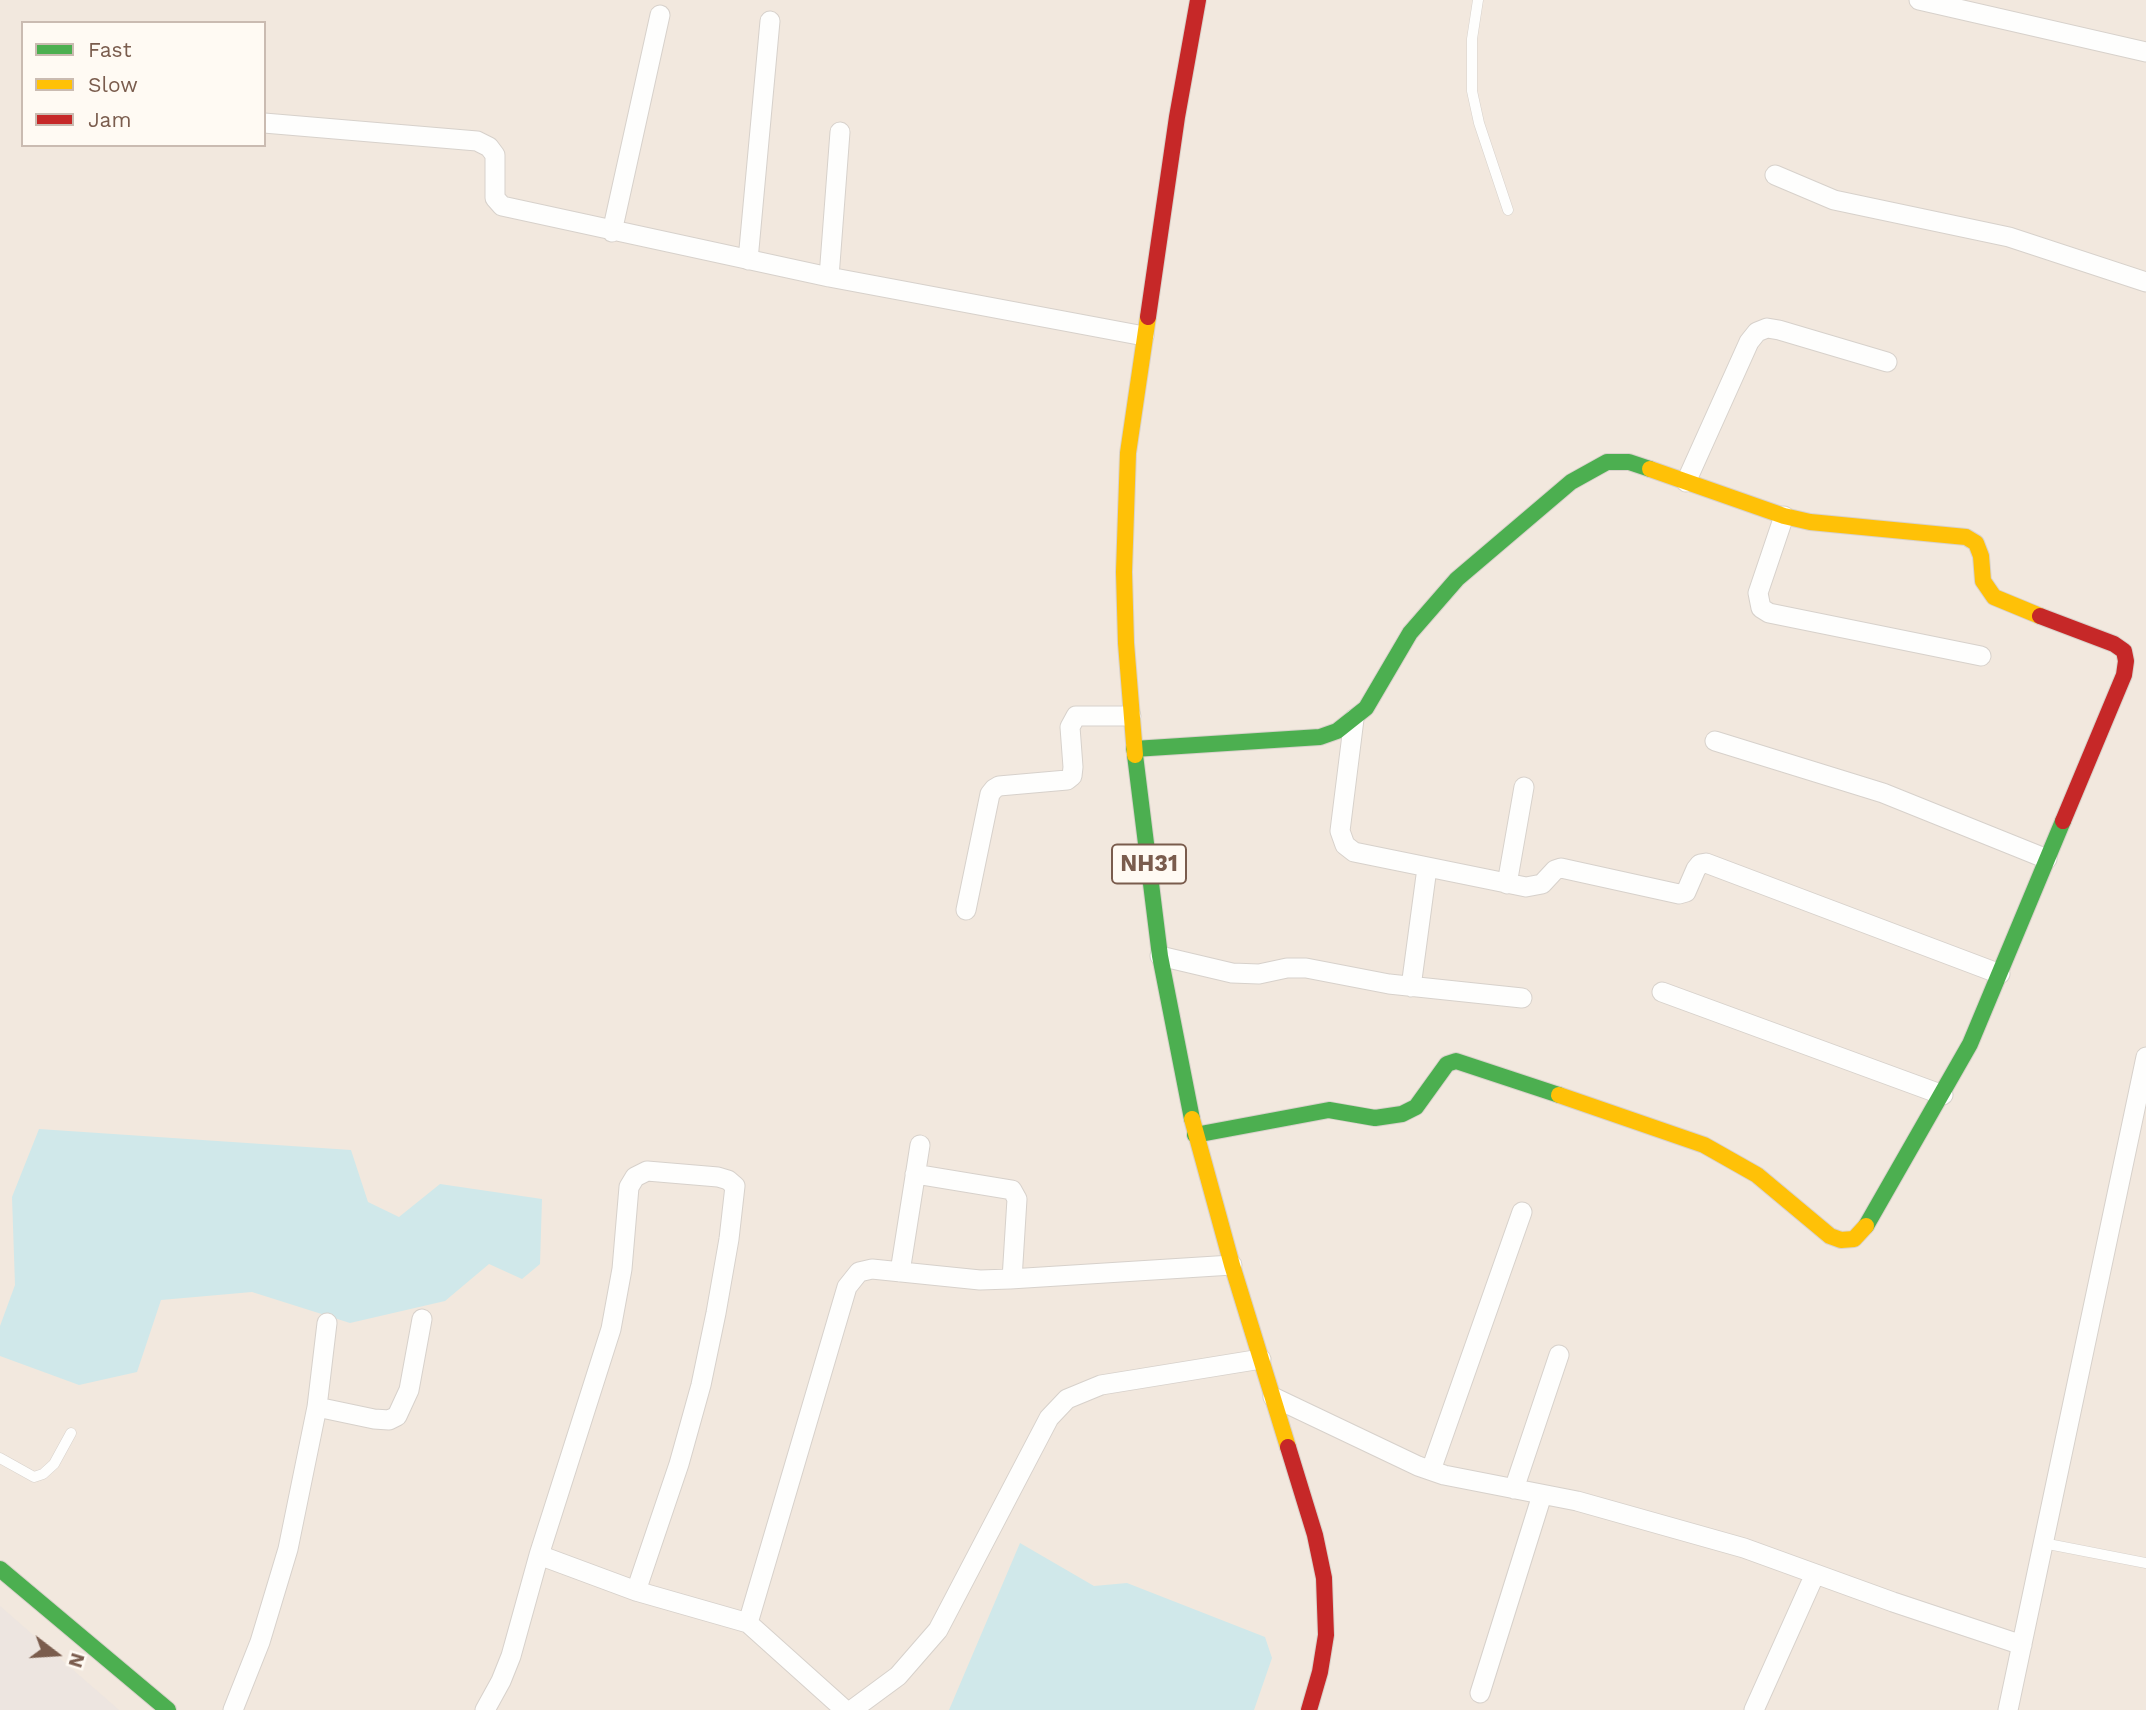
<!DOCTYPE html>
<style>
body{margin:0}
#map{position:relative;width:2146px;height:1710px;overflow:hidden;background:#f9f5f0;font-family:"Work Sans",sans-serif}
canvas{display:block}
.legend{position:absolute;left:21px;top:21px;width:245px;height:126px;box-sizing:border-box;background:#fffaf3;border:2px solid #cabbb1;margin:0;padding:9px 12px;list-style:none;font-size:21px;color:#7a5c4d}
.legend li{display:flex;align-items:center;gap:14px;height:35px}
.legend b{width:35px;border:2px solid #cabbb1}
.north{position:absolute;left:21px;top:1619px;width:70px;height:70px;-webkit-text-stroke:5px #fffaf3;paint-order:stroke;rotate:107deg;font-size:19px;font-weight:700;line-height:28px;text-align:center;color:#7a5c4d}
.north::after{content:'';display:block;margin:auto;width:24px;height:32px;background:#7a5c4d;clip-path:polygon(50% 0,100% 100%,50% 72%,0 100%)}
</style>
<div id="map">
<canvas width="2146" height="1710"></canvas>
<ul class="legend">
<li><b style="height:9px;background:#4caf50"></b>Fast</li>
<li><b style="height:9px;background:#ffc107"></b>Slow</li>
<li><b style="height:9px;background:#c62828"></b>Jam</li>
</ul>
<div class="north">N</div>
</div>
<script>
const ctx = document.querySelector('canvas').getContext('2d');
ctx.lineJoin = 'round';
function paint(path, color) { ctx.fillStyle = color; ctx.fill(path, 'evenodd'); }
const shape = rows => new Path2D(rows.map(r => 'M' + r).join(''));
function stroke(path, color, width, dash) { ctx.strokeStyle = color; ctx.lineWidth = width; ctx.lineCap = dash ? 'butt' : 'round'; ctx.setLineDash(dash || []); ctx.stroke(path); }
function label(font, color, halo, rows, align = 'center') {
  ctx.font = font + ' "Work Sans",sans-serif'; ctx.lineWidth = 5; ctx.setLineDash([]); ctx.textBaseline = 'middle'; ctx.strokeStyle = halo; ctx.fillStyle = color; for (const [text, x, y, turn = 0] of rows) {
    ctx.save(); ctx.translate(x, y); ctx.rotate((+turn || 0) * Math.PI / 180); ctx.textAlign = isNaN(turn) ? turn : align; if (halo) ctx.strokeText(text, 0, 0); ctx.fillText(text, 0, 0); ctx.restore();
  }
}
paint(shape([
 [0,0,2146,0,2146,1710,0,1710],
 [23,23,264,23,264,145,23,145]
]), '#f2e8de');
paint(shape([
 [0,1606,119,1710,0,1710]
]), '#ede5e0');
paint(shape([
 [39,1129,351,1150,368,1202,399,1217,440,1184,542,1199,540,1264,522,1279,489,1264,445,1301,350,1323,252,1292,161,1300,137,1372,79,1385,0,1356,0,1326,15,1285,12,1197],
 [1020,1543,1094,1586,1127,1583,1265,1637,1272,1658,1254,1710,949,1710]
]), '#d0e8ea');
const lane = shape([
 [1478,0,1472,39,1472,91,1479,123,1508,210],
 [0,1458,34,1477,43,1474,54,1464,71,1433],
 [2043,1543,2146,1563]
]);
const street = shape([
 [1919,0,2146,52],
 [264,123,477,141,489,147,495,155,495,198,502,206,829,277,1144,336],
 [1775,175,1834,200,2009,237,2146,282],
 [612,232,660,15],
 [748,260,770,21],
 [829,277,840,132],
 [1686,482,1749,342,1757,332,1767,328,1779,330,1887,362],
 [1784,516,1758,593,1761,608,1769,613,1981,656],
 [1354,719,1340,831,1345,845,1354,852,1526,887,1542,884,1555,870,1561,868,1679,894,1686,892,1696,869,1700,864,1706,863,2000,974],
 [1715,741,1883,793,2047,859],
 [1507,884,1524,787],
 [966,910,990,794,994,789,999,786,1067,780,1072,776,1073,767,1070,727,1076,716,1131,716],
 [1160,956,1232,973,1259,974,1287,968,1306,968,1389,984,1522,998],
 [1411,987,1427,868],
 [1662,992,1943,1095],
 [915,1174,1012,1190,1017,1199,1012,1279],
 [900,1272,920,1145],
 [1273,1397,1418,1466,1444,1475,1577,1501,1744,1548,1893,1602,2022,1645],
 [317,1407,374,1419,389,1420,397,1416,409,1390,422,1319],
 [1431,1470,1522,1212],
 [1514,1489,1559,1355],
 [539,1555,636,1591,748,1623,847,1287,859,1272,872,1269,980,1280,1010,1279,1232,1265],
 [748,1623,845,1710],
 [1480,1693,1542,1495],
 [233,1710,260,1642,288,1549,317,1407,327,1323],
 [485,1710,501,1681,511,1656,539,1555,611,1329,622,1269,629,1187,635,1177,647,1171,718,1177,728,1180,735,1186,729,1239,716,1313,701,1385,679,1464,636,1591],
 [852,1710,898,1676,938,1630,1049,1418,1067,1399,1101,1385,1261,1359],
 [1754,1710,1815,1574],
 [2008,1710,2146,1057]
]);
const fast = shape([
 [1134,749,1320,737,1337,731,1366,708,1410,633,1457,579,1571,482,1607,462,1629,462,1650,469],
 [1135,755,1160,956,1192,1119],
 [1195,1135,1329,1110,1375,1118,1402,1114,1416,1107,1447,1064,1456,1061,1559,1095],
 [1866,1226,1970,1044,2063,821],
 [0,1569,168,1710]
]);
const slow = shape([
 [1650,469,1784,516,1810,522,1966,537,1976,543,1981,556,1983,581,1994,597,2040,616],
 [1135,755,1126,643,1124,572,1128,453,1148,317],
 [1559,1095,1704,1145,1757,1175,1830,1236,1841,1240,1854,1239,1866,1226],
 [1192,1119,1232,1265,1288,1447]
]);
const jam = shape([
 [1148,317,1177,117,1198,0],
 [2040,616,2114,644,2124,651,2126,661,2124,675,2063,821],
 [1288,1447,1315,1535,1324,1578,1326,1635,1320,1672,1309,1710]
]);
stroke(lane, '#d7d1cb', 11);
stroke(street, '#d7d1cb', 21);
stroke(fast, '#d9d2cb', 18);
stroke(slow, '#d9d2cb', 18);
stroke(jam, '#d9d2cb', 18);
stroke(lane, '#fefefd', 10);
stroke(street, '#fefefd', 19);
stroke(fast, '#4caf50', 16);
stroke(slow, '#ffc107', 16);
stroke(jam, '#c62828', 16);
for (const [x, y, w] of [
 [1149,864,74]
]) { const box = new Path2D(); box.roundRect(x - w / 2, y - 19.5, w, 39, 5); ctx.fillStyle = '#fffaf3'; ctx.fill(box); stroke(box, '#7a5c4d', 2); }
label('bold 23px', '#7a5c4d', null, [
 ["NH31",1149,864]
]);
</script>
